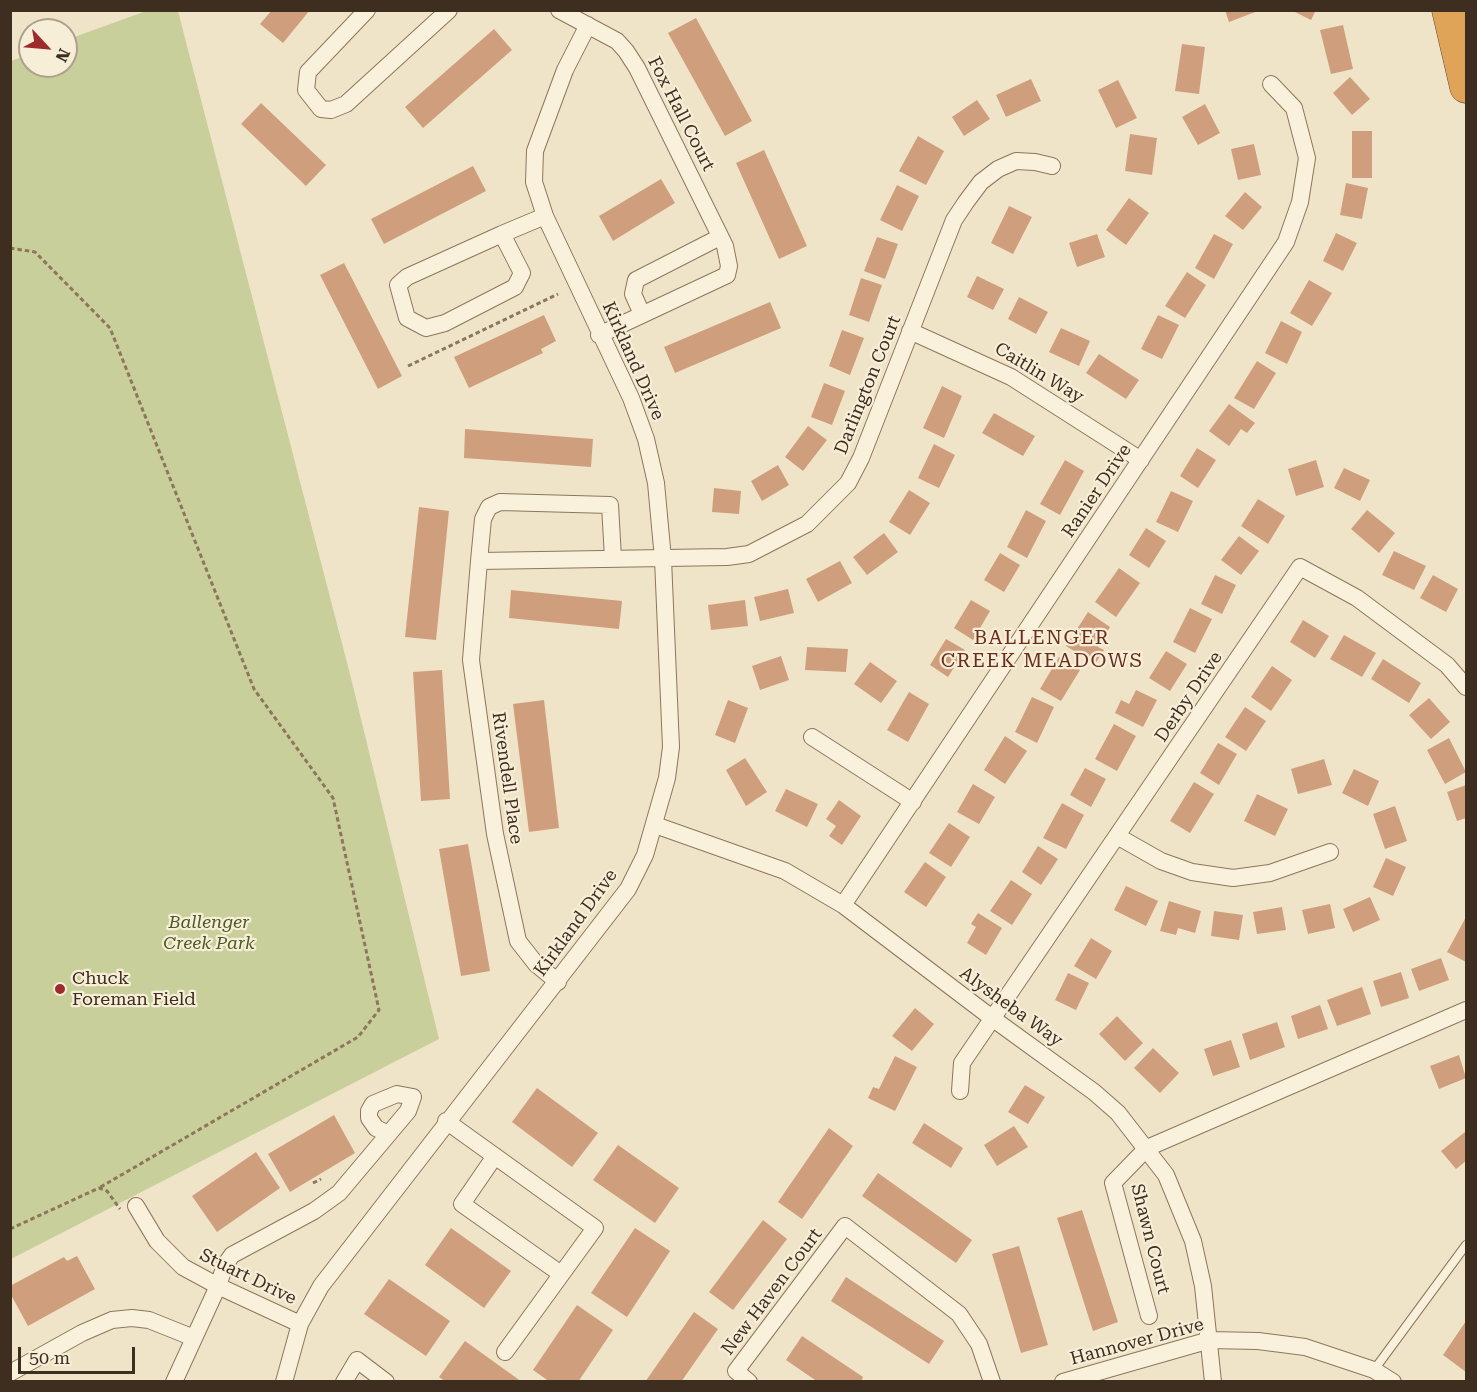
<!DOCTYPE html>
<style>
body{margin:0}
#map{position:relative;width:1477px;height:1392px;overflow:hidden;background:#f0e4c8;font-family:"Roboto Serif",serif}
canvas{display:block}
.frame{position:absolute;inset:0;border:12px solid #3d2e20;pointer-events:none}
.north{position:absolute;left:18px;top:18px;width:60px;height:60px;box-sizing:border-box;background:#f7eed8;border:2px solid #ada18e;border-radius:50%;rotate:116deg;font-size:16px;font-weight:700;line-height:24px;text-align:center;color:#3d2e20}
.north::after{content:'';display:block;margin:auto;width:21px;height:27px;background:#9e2a2b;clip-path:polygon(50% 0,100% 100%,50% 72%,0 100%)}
.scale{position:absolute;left:18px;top:1347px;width:117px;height:27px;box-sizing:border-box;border:3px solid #3d2e20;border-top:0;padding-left:8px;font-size:18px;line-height:21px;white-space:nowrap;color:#3d2e20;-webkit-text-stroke:4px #f7eed8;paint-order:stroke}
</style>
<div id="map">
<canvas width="1477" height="1392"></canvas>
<div class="frame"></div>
<div class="north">N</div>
<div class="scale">50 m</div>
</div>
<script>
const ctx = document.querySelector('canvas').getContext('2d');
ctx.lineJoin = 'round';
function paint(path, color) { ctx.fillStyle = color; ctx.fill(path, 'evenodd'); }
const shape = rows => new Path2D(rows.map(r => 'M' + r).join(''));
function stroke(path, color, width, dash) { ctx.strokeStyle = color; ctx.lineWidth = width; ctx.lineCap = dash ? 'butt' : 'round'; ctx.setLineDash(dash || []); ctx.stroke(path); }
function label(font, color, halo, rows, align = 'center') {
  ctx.font = font + ' "Roboto Serif",serif'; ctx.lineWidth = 4.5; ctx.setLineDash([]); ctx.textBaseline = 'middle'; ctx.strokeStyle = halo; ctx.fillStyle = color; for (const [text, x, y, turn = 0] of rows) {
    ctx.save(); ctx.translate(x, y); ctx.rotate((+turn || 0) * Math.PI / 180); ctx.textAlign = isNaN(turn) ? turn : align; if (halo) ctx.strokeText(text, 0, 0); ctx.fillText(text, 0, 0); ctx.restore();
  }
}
paint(shape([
 [149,10,178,11,352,682,439,1039,11,1259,11,61,30,54,30,66,66,66,66,40]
]), '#c9cf9b');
paint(shape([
 [272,10,310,10,283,43,260,24],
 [1225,10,1258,10,1258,11,1229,22],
 [1291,10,1316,10,1311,20],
 [696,18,752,121,725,136,668,33],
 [1343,25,1353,69,1331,74,1320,30],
 [494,29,512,50,423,128,405,107],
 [1182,44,1205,47,1199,94,1175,91],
 [1350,77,1370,99,1352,115,1333,93],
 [1031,79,1041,101,1006,117,996,95],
 [1118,80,1137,118,1116,128,1098,90],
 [977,100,990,119,964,136,952,117],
 [261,103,326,165,306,186,241,124],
 [1205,104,1220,133,1198,145,1182,117],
 [1352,131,1372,131,1372,178,1352,178],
 [1130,134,1157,138,1152,175,1125,171],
 [918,136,944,151,926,185,899,171],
 [1254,144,1261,175,1238,180,1231,149],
 [764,150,807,246,779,259,736,163],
 [473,166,486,191,384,244,371,219],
 [661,179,675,203,613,241,599,216],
 [1346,183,1368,188,1362,219,1340,215],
 [897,185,919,196,902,231,880,220],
 [1245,192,1262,207,1243,230,1225,216],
 [1129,198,1149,213,1126,245,1106,230],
 [1009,206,1032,217,1013,254,991,243],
 [1336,233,1357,243,1343,271,1323,261],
 [1097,234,1105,257,1077,267,1069,243],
 [1214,234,1233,244,1214,279,1195,268],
 [877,237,898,244,885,279,864,271],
 [344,263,402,376,378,389,320,275],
 [1187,272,1206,285,1185,318,1165,306],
 [977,276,1004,289,993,310,967,297],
 [861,278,882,285,869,322,849,315],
 [1309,280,1332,293,1312,326,1290,313],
 [1019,297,1048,312,1036,334,1008,319],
 [770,302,781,328,675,373,664,347],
 [544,315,556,341,541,349,543,353,469,388,454,357],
 [1158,315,1179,325,1162,359,1141,349],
 [1281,321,1302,332,1287,364,1265,353],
 [1061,328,1090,341,1079,366,1049,352],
 [842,330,864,338,850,375,829,366],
 [1099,354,1139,380,1126,399,1086,373],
 [1257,361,1276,373,1254,409,1234,398],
 [824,383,845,391,832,425,811,417],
 [942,386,962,396,944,438,923,428],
 [1229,404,1255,423,1247,433,1241,429,1229,446,1209,431],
 [994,413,1035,436,1023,456,982,433],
 [808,426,827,440,803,471,785,457],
 [465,429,593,439,591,467,464,458],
 [934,444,955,455,939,488,918,478],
 [1197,448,1216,460,1198,488,1180,476],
 [1065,460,1084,471,1060,515,1040,504],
 [1316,460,1324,487,1296,496,1288,469],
 [778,465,789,485,762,501,751,481],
 [1344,468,1370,480,1360,501,1334,488],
 [714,488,741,491,739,514,712,512],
 [909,490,930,503,910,535,889,522],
 [1171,491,1193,501,1178,532,1156,522],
 [1258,499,1285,516,1268,544,1241,526],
 [419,507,449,511,436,640,405,637],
 [1026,510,1046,521,1027,558,1007,547],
 [1367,510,1395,533,1379,553,1351,529],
 [1146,528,1166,541,1149,568,1129,555],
 [884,533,898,552,867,575,853,557],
 [1239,536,1259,551,1241,575,1221,560],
 [1394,551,1426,566,1414,590,1382,575],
 [1000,553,1020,565,1004,592,984,580],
 [840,561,852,583,818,602,806,579],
 [1119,568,1140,583,1116,617,1095,602],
 [1215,575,1236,585,1222,614,1201,604],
 [1433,575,1458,589,1446,612,1420,598],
 [788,589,794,613,760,621,754,597],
 [511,590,622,601,619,629,509,618],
 [745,600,748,626,711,630,708,605],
 [971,600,990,611,973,640,954,628],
 [1190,608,1212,619,1195,653,1173,642],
 [1088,612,1110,627,1098,647,1104,650,1095,664,1066,646],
 [1303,620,1329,636,1315,658,1290,642],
 [1344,635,1376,653,1362,677,1330,659],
 [946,639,965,650,948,677,930,665],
 [807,647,848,649,846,672,805,670],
 [1166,651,1187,664,1170,691,1149,678],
 [781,656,789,680,760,690,752,666],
 [1059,657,1080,670,1061,701,1040,689],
 [1383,659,1421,683,1409,703,1371,679],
 [870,662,897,681,881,703,854,684],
 [1272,666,1292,680,1271,711,1251,697],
 [442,670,450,799,421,801,413,672],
 [1136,690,1157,700,1143,727,1115,713,1121,700,1129,704],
 [909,692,929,704,908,742,887,730],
 [1032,697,1054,707,1037,743,1015,732],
 [1429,698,1450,722,1431,739,1409,715],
 [544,700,559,828,529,832,513,704],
 [728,700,748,708,735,743,715,735],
 [1245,707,1266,721,1246,751,1225,737],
 [1114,724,1136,736,1117,771,1095,759],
 [1005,736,1027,751,1005,784,984,770],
 [1449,738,1466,772,1445,784,1427,750],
 [1218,743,1237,754,1219,785,1200,773],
 [745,758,767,792,746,806,726,770],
 [1324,759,1332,785,1298,794,1291,769],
 [1085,768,1106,779,1091,807,1070,795],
 [1354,769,1379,781,1368,806,1342,793],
 [1194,782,1214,794,1190,833,1170,821],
 [973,784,995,797,979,824,957,812],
 [1466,785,1466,818,1457,821,1447,792],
 [786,789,818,804,807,827,775,811],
 [1257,794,1288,809,1275,836,1244,821],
 [839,800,861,816,842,845,829,836,836,826,826,819],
 [1062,803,1084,815,1066,849,1043,838],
 [1395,806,1407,841,1385,849,1373,814],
 [949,823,970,837,951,867,929,853],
 [468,844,490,971,461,976,439,849],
 [1038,846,1058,859,1041,885,1022,872],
 [1386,858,1406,867,1393,896,1373,887],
 [925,862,946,877,926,907,904,892],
 [1011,880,1032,894,1012,925,990,911],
 [1126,886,1158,901,1146,926,1114,910],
 [1370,897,1380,920,1353,932,1343,909],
 [1169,901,1201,911,1195,933,1178,928,1176,935,1160,931],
 [1330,904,1335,928,1308,934,1302,910],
 [1282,907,1286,930,1257,934,1253,912],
 [1214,911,1243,915,1239,940,1211,936],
 [978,913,1002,928,986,955,967,943,976,927,971,924],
 [1466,917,1466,962,1447,952],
 [1091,938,1112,951,1096,979,1074,966],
 [1441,958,1449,980,1419,991,1411,969],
 [1401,972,1409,998,1381,1007,1373,981],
 [1068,973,1089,983,1076,1010,1055,1000],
 [1362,987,1371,1014,1337,1026,1327,1000],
 [1320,1005,1328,1029,1298,1039,1291,1016],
 [915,1008,934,1024,912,1051,892,1036],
 [1117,1016,1143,1043,1125,1061,1099,1034],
 [1277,1022,1285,1047,1250,1060,1242,1034],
 [1231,1040,1240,1067,1213,1076,1204,1049],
 [1153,1048,1179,1073,1160,1093,1134,1068],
 [1459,1055,1466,1078,1439,1089,1430,1066],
 [895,1056,917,1067,895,1111,868,1098,873,1087,879,1089],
 [1025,1085,1045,1097,1028,1124,1008,1112],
 [537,1088,598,1133,572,1167,512,1122],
 [334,1115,355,1153,290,1192,268,1154],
 [924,1123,963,1148,951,1168,912,1143],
 [1014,1126,1028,1147,997,1166,984,1145],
 [829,1128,853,1146,802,1219,778,1202],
 [1465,1132,1466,1161,1456,1169,1441,1151],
 [618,1145,679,1188,655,1223,593,1180],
 [256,1152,280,1188,217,1232,192,1196],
 [878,1173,972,1240,956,1263,862,1196],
 [1082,1210,1118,1322,1093,1331,1057,1218],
 [763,1220,787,1239,733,1310,709,1292],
 [451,1228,511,1271,484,1308,425,1265],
 [635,1228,670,1251,627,1317,591,1293],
 [1019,1246,1048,1345,1021,1353,992,1254],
 [77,1256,95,1289,28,1326,10,1293,10,1286,64,1257,67,1261],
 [846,1277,944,1341,929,1364,831,1301],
 [389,1279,450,1321,426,1356,364,1314],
 [577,1305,613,1330,578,1382,550,1382,533,1370],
 [694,1312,718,1329,681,1382,645,1382],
 [1466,1321,1466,1372,1443,1355],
 [802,1336,863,1377,861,1382,818,1382,786,1360],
 [465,1341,522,1382,446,1382,439,1377]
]), '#cf9f7d');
const service = shape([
 [1374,1370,1466,1245]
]);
const minor = shape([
 [367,10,308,72,306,90,321,109,331,110,346,104,449,10],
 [559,10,617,41,626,51,637,68,725,246,729,266,727,275,599,335],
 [502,234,522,273,515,287,445,323,426,328,407,318,398,285,407,277,502,234,545,216],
 [642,314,633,294,636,280,720,237],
 [910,331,1011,377,1141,460],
 [613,558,610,505,500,502,489,507,483,519,479,561,727,557,749,554,807,524,848,483,861,458,954,220,966,202,981,182,998,169,1016,161,1035,162,1052,166],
 [479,561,471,660,495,834,518,941,536,964,558,982],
 [812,737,913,802],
 [655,825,785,871,843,905,992,1018,1094,1092,1118,1113,1166,1175,1193,1241,1203,1286,1213,1382],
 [1117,836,1161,861,1192,872,1233,878,1270,873,1330,852],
 [843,905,1286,242,1300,202,1307,158,1294,108,1271,84],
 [960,1091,962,1063,1300,567,1357,598,1447,665,1466,687],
 [446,1121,595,1228,505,1352],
 [495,1156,462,1204,561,1274],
 [136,1206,157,1241,183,1267,218,1286,300,1324],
 [1149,1316,1113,1183,1147,1148,1466,1010],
 [10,1373,82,1333,112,1320,132,1318,149,1320,194,1338],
 [174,1382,218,1286,225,1265,232,1255,314,1211,339,1193,408,1111,413,1097,397,1094,373,1104,369,1111,369,1118,376,1128,388,1134],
 [284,1382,300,1324,321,1286,628,889,645,855,667,778,671,747,663,559,656,483,646,439,631,398,545,216,534,182,535,151,565,70,588,25],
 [344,1382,357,1360,386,1382],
 [749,1382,736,1371,845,1226,959,1314,979,1344,992,1382],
 [1063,1382,1210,1340,1258,1341,1305,1347,1374,1370,1393,1382]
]);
const motorway = shape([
 [1448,10,1466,87]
]);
stroke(service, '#8d765c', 10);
stroke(minor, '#8d765c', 18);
stroke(motorway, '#5b4430', 33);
stroke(shape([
 [10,248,35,252,110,328,254,689,333,798,379,1010,358,1037,99,1188],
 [408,366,558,294],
 [313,1183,321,1179],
 [10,1229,99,1188,107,1191,120,1209]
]), '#8d765c', 3, [4.5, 3]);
stroke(service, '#faf1dc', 8);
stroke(minor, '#faf1dc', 16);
stroke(motorway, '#e0a458', 32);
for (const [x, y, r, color] of [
 [60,989,6,"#9e2a2b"]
]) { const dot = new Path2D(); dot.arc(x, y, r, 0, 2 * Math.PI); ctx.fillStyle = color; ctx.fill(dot); stroke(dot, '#f7eed8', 2); }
label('18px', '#3d2e20', '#f7eed8', [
 ["Fox Hall Court",681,114,63],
 ["Kirkland Drive",633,361,66],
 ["Caitlin Way",1039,373,31],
 ["Darlington Court",868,385,-68],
 ["Ranier Drive",1097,491,-56],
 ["Derby Drive",1189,697,-56],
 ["Rivendell Place",507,778,82],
 ["Kirkland Drive",576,923,-54],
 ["Alysheba Way",1011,1007,36],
 ["Shawn Court",1150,1239,76],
 ["Stuart Drive",248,1277,26],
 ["New Haven Court",772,1292,-53],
 ["Hannover Drive",1137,1342,-15]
]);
label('italic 18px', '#4d5a26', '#f7eed8', [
 ["Ballenger",209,923],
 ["Creek Park",209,944]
]);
label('18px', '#3d2e20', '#f7eed8', [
 ["Chuck",72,979],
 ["Foreman Field",72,1000]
], 'left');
ctx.letterSpacing = '1.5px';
label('20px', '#6b2e1e', '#f7eed8', [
 ["BALLENGER",1042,638],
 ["CREEK MEADOWS",1042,661]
]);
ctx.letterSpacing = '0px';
</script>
